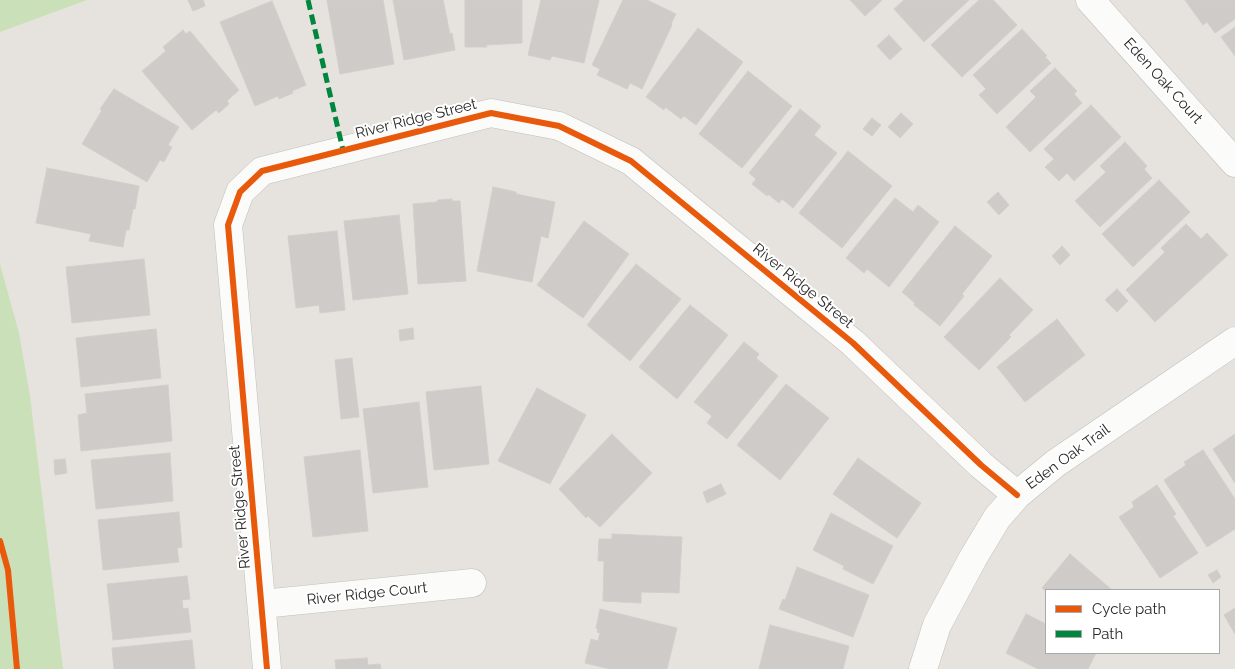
<!DOCTYPE html>
<style>
body{margin:0}
#map{position:relative;width:1235px;height:669px;overflow:hidden;background:#e6e3de;font-family:Raleway,sans-serif}
canvas{display:block}
.legend{position:absolute;left:1045px;top:589px;width:175px;height:65px;box-sizing:border-box;background:#fff;border:1px solid #a9a9a9;margin:0;padding:6px 9px;list-style:none;font-size:15px;color:#292929}
.legend li{display:flex;align-items:center;gap:10px;height:25px}
.legend b{width:25px;border:1px solid #a9a9a9}
</style>
<div id="map">
<canvas width="1235" height="669"></canvas>
<ul class="legend">
<li><b style="height:6px;background:#e8590c"></b>Cycle path</li>
<li><b style="height:6px;background:#00873e"></b>Path</li>
</ul>
</div>
<script>
const ctx = document.querySelector('canvas').getContext('2d');
ctx.lineJoin = 'round';
function paint(path, color) { ctx.fillStyle = color; ctx.fill(path, 'evenodd'); }
const shape = rows => new Path2D(rows.map(r => 'M' + r).join(''));
function stroke(path, color, width, dash) { ctx.strokeStyle = color; ctx.lineWidth = width; ctx.lineCap = dash ? 'butt' : 'round'; ctx.setLineDash(dash || []); ctx.stroke(path); }
function label(font, color, halo, rows, align = 'center') {
  ctx.font = font + ' Raleway,sans-serif'; ctx.lineWidth = 4; ctx.setLineDash([]); ctx.textBaseline = 'middle'; ctx.strokeStyle = halo; ctx.fillStyle = color; for (const [text, x, y, turn = 0] of rows) {
    ctx.save(); ctx.translate(x, y); ctx.rotate((+turn || 0) * Math.PI / 180); ctx.textAlign = isNaN(turn) ? turn : align; if (halo) ctx.strokeText(text, 0, 0); ctx.fillText(text, 0, 0); ctx.restore();
  }
}
paint(shape([
 [0,0,87,0,0,32],
 [0,264,19,333,30,396,63,669,0,669]
]), '#cae0b9');
const building = shape([
 [188,0,203,0,205,6,193,11,188,0],
 [327,0,383,0,394,64,340,74,327,0],
 [393,0,443,0,450,34,452,33,455,50,404,60,393,0],
 [465,0,522,0,522,43,486,45,487,47,465,47,465,0],
 [541,0,599,0,584,63,552,56,550,60,528,55,541,0],
 [623,0,647,0,676,14,671,24,672,25,642,89,630,83,627,89,597,75,600,69,592,65,623,0],
 [850,0,882,0,865,16,850,0],
 [904,0,969,0,924,42,894,9,904,0],
 [979,0,993,0,1017,25,962,77,931,45,979,0],
 [1185,0,1235,0,1235,19,1215,33,1207,22,1203,25,1185,0],
 [272,1,306,85,292,91,293,93,279,99,278,96,255,106,220,22,272,1],
 [1235,27,1235,56,1221,37,1235,27],
 [698,28,743,62,696,125,684,116,681,119,665,107,664,110,646,97,698,28],
 [1022,29,1047,56,1045,57,1051,63,997,114,979,95,986,89,973,75,1022,29],
 [183,30,186,34,190,31,239,90,227,101,229,104,219,113,216,110,192,130,142,71,166,51,163,47,183,30],
 [889,35,902,49,890,60,877,46,889,35],
 [1055,68,1077,91,1074,94,1082,103,1030,152,1006,127,1036,97,1030,91,1055,68],
 [748,71,792,106,742,168,699,134,748,71],
 [114,89,179,127,168,145,172,147,164,162,160,160,147,182,82,144,102,110,100,109,114,89],
 [1091,105,1121,137,1074,181,1067,173,1059,181,1045,167,1054,159,1044,149,1091,105],
 [800,109,821,126,814,135,837,153,793,208,782,199,779,203,768,194,767,196,752,184,756,179,749,173,800,109],
 [901,113,913,124,900,138,888,127,901,113],
 [872,118,881,125,872,136,863,129,872,118],
 [1125,142,1147,166,1144,169,1152,178,1100,227,1075,201,1106,172,1100,166,1125,142],
 [848,151,892,186,842,248,799,213,848,151],
 [47,168,139,186,135,209,133,209,129,230,126,230,123,247,89,241,91,234,36,223,47,168],
 [1159,180,1190,212,1133,267,1102,234,1159,180],
 [493,187,516,192,516,194,555,202,548,238,541,236,532,282,477,271,493,187],
 [998,192,1009,205,999,215,987,202,998,192],
 [895,198,913,212,918,205,939,222,889,287,867,269,864,273,846,258,895,198],
 [452,199,452,201,460,201,466,281,418,284,413,204,437,202,438,200,452,199],
 [399,215,408,294,353,300,344,221,399,215],
 [584,221,629,254,583,318,537,285,584,221],
 [1186,224,1201,239,1207,233,1228,255,1155,322,1126,290,1165,252,1161,248,1186,224],
 [955,226,992,256,962,294,964,296,940,326,914,305,915,303,902,292,955,226],
 [337,231,345,310,320,313,319,305,296,308,288,236,337,231],
 [1062,246,1070,255,1060,265,1052,256,1062,246],
 [144,259,150,315,72,323,66,267,144,259],
 [636,264,681,299,630,361,587,325,636,264],
 [1000,278,1033,310,1009,335,1011,337,979,370,944,337,1000,278],
 [1117,289,1128,301,1117,312,1105,300,1117,289],
 [690,305,728,335,677,399,639,367,690,305],
 [1057,319,1085,355,1025,402,997,367,1057,319],
 [413,328,414,339,400,341,399,330,413,328],
 [156,329,161,378,81,387,76,338,156,329],
 [744,342,759,354,756,358,778,376,727,439,707,423,712,416,694,402,744,342],
 [352,358,359,417,341,419,335,360,352,358],
 [786,384,829,418,780,480,737,445,786,384],
 [168,385,172,441,81,451,78,415,87,413,85,394,168,385],
 [481,386,489,464,434,470,426,392,481,386],
 [537,388,586,415,550,484,498,461,537,388],
 [419,402,428,487,373,493,363,409,419,402],
 [612,434,652,473,600,527,588,516,586,518,559,489,612,434],
 [1235,434,1235,483,1213,449,1235,434],
 [360,450,368,531,313,537,304,457,360,450],
 [1203,450,1235,499,1235,529,1207,547,1164,480,1186,465,1184,462,1203,450],
 [170,453,173,501,96,509,91,460,170,453],
 [858,458,921,503,897,538,833,494,858,458],
 [65,459,67,473,55,475,54,460,65,459],
 [721,484,726,494,707,503,703,492,721,484],
 [1157,485,1176,514,1173,516,1198,553,1160,578,1119,517,1134,507,1132,502,1157,485],
 [179,512,182,547,177,548,179,562,103,570,98,520,179,512],
 [831,513,893,546,873,584,843,569,844,566,813,550,831,513],
 [612,534,682,537,679,593,641,592,641,603,603,601,604,561,598,561,599,539,612,539,612,534],
 [1070,554,1112,590,1046,591,1042,588,1070,554],
 [797,567,869,595,853,637,779,609,783,599,785,600,797,567],
 [1217,570,1221,577,1213,583,1208,575,1217,570],
 [187,576,190,599,182,600,183,609,188,608,191,632,113,640,107,584,187,576],
 [1235,608,1235,634,1224,615,1235,608],
 [600,609,677,628,667,669,610,669,585,663,591,639,598,641,600,633,597,632,598,629,596,628,600,609],
 [1026,614,1046,624,1046,653,1096,653,1088,669,1038,669,1006,653,1026,614],
 [770,625,849,646,843,669,759,669,770,625],
 [192,640,195,669,114,669,112,648,192,640],
 [367,658,368,665,380,664,381,669,336,669,335,660,367,658]
]);
paint(building, '#cecbc8');
stroke(building, '#d1cfca', 1);
const minor = shape([
 [1090,0,1235,163],
 [262,604,472,583],
 [267,669,228,225,240,192,262,171,491,113,559,126,631,161,853,343,981,465,1017,495],
 [923,669,937,625,973,558,997,518,1017,495,1056,463,1235,341]
]);
stroke(minor, '#c0bfbf', 29);
stroke(minor, '#fbfbfa', 28);
stroke(shape([
 [308,0,343,150]
]), '#00873e', 5, [10, 5]);
stroke(shape([
 [0,541,8,570,17,669],
 [267,669,228,225,240,192,262,171,491,113,559,126,631,161,853,343,981,465,1017,495]
]), '#e8590c', 6);
label('15px', '#292929', '#fff', [
 ["Eden Oak Court",1163,81,48],
 ["River Ridge Street",416,119,-14],
 ["River Ridge Street",803,286,39],
 ["Eden Oak Trail",1068,457,-36],
 ["River Ridge Street",240,507,-95],
 ["River Ridge Court",367,594,-6]
]);
</script>
